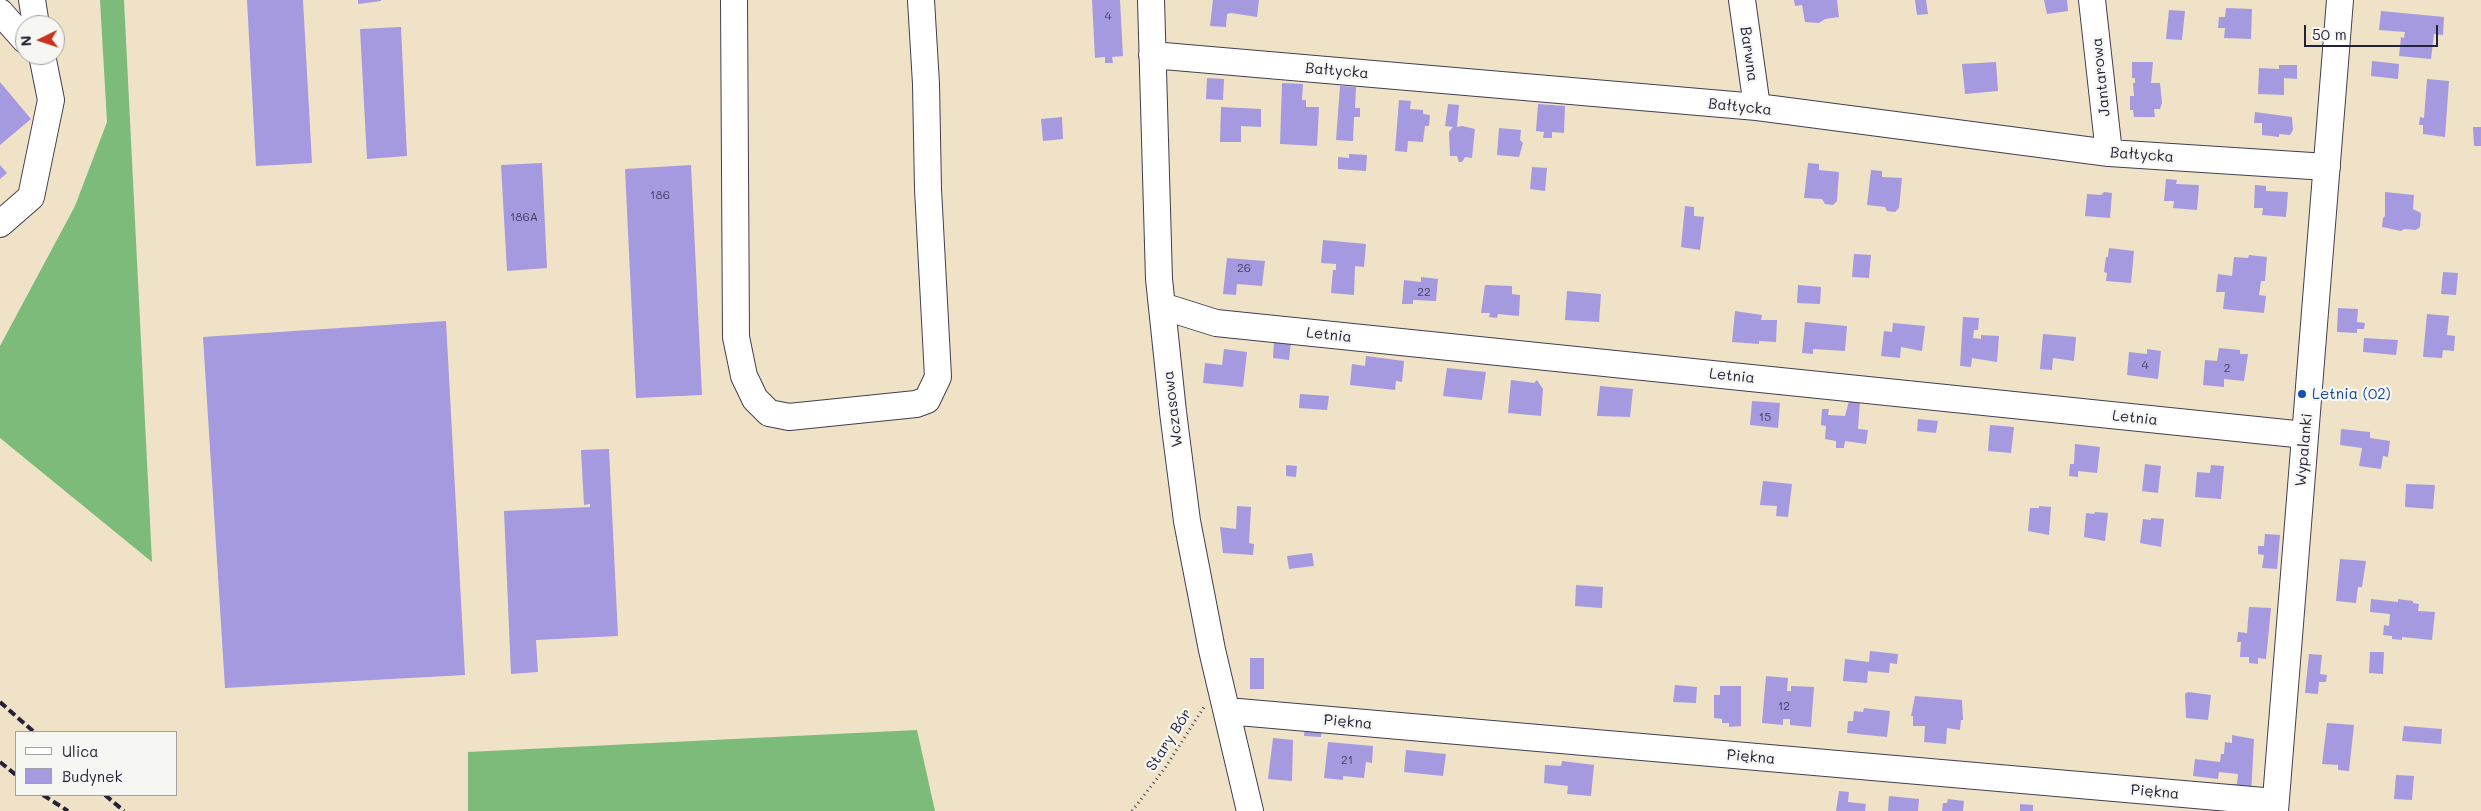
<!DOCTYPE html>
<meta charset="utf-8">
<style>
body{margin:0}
#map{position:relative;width:2481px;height:811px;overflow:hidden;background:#f0e2c7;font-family:Mali,sans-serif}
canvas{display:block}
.legend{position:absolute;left:15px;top:731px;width:162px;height:65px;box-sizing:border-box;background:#f6f6f2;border:1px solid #a1a1a9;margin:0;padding:6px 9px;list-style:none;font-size:15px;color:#22223b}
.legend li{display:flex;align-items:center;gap:10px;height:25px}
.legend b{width:25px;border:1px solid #a1a1a9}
.north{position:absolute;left:15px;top:15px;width:50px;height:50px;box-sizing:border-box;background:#f6f6f2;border:1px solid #a1a1a9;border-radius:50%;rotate:266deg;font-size:14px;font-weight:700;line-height:20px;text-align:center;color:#22223b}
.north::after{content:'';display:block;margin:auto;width:18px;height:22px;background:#c8321e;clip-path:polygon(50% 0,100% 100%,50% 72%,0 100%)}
.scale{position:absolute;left:2304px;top:25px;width:134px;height:22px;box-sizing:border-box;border:2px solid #22223b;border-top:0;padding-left:6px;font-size:15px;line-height:18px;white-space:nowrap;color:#22223b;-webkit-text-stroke:4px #f6f6f2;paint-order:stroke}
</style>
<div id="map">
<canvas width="2481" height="811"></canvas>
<ul class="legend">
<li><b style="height:6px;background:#fff"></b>Ulica</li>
<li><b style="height:14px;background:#a59adf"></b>Budynek</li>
</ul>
<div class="north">N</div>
<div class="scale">50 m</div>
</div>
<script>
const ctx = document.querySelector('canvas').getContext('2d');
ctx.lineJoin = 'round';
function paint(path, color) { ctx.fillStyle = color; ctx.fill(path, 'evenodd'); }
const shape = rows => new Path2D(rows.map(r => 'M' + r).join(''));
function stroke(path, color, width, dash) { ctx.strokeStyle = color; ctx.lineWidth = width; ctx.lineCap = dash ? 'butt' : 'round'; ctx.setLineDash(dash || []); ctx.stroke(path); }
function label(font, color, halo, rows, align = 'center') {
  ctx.font = font + ' Mali,sans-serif'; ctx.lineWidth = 4.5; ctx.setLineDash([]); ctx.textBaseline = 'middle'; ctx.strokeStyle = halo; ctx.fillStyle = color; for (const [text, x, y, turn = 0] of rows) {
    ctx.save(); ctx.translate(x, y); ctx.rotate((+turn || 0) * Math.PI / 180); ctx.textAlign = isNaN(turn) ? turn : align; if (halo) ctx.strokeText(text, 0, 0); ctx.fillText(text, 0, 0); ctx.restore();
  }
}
paint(shape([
 [100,0,124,0,152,562,0,438,0,346,75,206,107,122],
 [917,730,935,811,468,811,468,752]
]), '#7dbb7a');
paint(shape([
 [247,0,303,0,312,163,256,166],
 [358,0,381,0,381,1,358,4],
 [1092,0,1120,0,1123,56,1112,57,1113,63,1105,63,1105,57,1095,58],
 [1213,0,1259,0,1257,17,1231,13,1227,14,1226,27,1210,26],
 [1794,0,1837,0,1839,17,1825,19,1819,23,1805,22,1802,5,1795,6],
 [1915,0,1926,0,1928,14,1917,15],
 [2044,0,2067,0,2068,11,2047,14],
 [2226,8,2252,9,2251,39,2224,38,2225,28,2218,28,2219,17,2225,17],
 [2169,10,2185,11,2182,40,2166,39],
 [2381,11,2444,17,2443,35,2434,34,2431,59,2399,56,2401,37,2404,38,2405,32,2379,30],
 [401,27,407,156,367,159,360,29],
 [2372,61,2399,64,2398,79,2371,76],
 [1996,62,1998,91,1965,94,1962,64],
 [2132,62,2153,62,2151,83,2160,83,2162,103,2160,109,2154,109,2155,117,2134,117,2133,110,2130,110,2130,96,2134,96,2133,83,2135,83,2135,78,2132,78],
 [2279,65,2297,65,2297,79,2284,78,2284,95,2258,94,2259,68,2279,69],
 [1207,78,1224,79,1223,100,1206,99],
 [2427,79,2449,81,2445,137,2423,134,2423,125,2419,125,2420,117,2424,118],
 [0,82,31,119,0,145],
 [1282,83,1303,84,1302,100,1306,100,1306,107,1319,107,1317,146,1280,144],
 [1340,86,1356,87,1355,108,1360,108,1360,117,1354,117,1353,141,1336,140],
 [1399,100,1411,101,1410,109,1423,110,1423,114,1430,115,1429,126,1425,126,1423,142,1408,141,1407,152,1395,151],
 [1448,104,1459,105,1457,127,1462,126,1475,129,1472,158,1465,157,1462,162,1459,162,1457,156,1450,156,1449,132,1453,127,1445,126],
 [1538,104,1565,106,1564,133,1552,132,1552,138,1543,138,1544,132,1536,131],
 [1221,107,1261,109,1261,127,1241,126,1241,142,1220,142],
 [2255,112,2292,117,2293,130,2290,135,2279,134,2279,137,2262,135,2262,123,2254,123],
 [1062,117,1063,139,1043,141,1041,119],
 [2473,127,2481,127,2481,146,2474,146],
 [1499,128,1521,130,1520,140,1523,143,1519,157,1497,155],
 [1349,154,1367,155,1366,171,1338,169,1338,157,1349,158],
 [542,163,547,268,507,271,501,165],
 [1808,163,1819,164,1819,170,1839,172,1837,201,1833,205,1825,204,1822,199,1804,198],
 [0,165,7,173,0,179],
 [691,165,702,395,636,398,625,169],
 [1532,167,1547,168,1545,191,1530,189],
 [1871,170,1882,171,1882,177,1902,178,1899,208,1895,212,1887,211,1885,207,1867,205],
 [2166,179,2177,180,2176,184,2199,185,2197,210,2173,208,2174,201,2164,201],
 [2255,185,2266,186,2266,191,2288,192,2286,217,2262,215,2263,208,2254,208],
 [2104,192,2112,193,2110,218,2085,216,2087,194,2101,195],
 [2385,192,2414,195,2413,209,2421,213,2420,227,2416,230,2404,229,2401,231,2382,227,2383,218,2385,216],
 [1685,206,1694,207,1694,216,1704,217,1700,250,1681,247],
 [1323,240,1366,244,1364,267,1355,266,1354,295,1331,293,1333,270,1336,270,1336,264,1321,263],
 [2109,248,2134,251,2131,283,2106,281,2107,273,2104,272,2106,257,2108,257],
 [1854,254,1871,255,1869,278,1852,277],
 [2249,255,2267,257,2265,281,2261,281,2259,295,2266,296,2264,313,2223,309,2225,292,2216,292,2218,274,2232,276,2234,257,2248,258],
 [1227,258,1265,261,1262,286,1237,284,1236,295,1223,294],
 [2443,272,2458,273,2456,295,2441,294],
 [1421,277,1438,279,1436,301,1413,300,1413,304,1402,304,1404,280,1421,282],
 [1485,285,1512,286,1512,294,1520,295,1519,316,1498,314,1497,318,1489,317,1490,313,1481,313],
 [1798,285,1821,287,1820,304,1797,303],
 [1567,291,1601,294,1599,322,1565,320],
 [2338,308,2358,309,2357,322,2365,323,2364,329,2357,329,2357,333,2337,332],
 [1735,311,1762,315,1761,320,1777,320,1776,342,1759,341,1759,344,1732,342],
 [2427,314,2449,316,2447,335,2455,336,2454,351,2443,350,2442,358,2423,357],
 [1963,317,1979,318,1978,330,1974,330,1973,338,1981,339,1981,335,1999,336,1997,362,1972,358,1971,367,1960,366],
 [446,321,465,675,225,688,203,337],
 [1805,322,1847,326,1845,351,1813,349,1813,354,1802,353],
 [1893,323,1925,326,1922,351,1901,347,1900,358,1881,356,1884,331,1892,332],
 [2043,334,2076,337,2074,361,2053,358,2052,370,2040,369],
 [2364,338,2398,340,2396,355,2363,352],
 [1274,340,1291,342,1289,360,1273,358],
 [2219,348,2240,350,2240,354,2248,354,2244,381,2224,379,2224,387,2203,385,2205,360,2217,361],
 [1224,349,1247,352,1243,387,1203,383,1205,363,1222,365],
 [2147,349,2161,351,2158,379,2127,375,2129,352,2147,354],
 [1366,356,1404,361,1402,382,1396,381,1395,390,1350,385,1352,364,1365,366],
 [1447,368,1486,372,1482,400,1443,396],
 [1511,380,1534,383,1537,380,1543,389,1541,416,1508,413],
 [1600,386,1633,389,1630,417,1597,416],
 [1300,394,1329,396,1327,410,1299,408],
 [1752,401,1780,403,1778,428,1750,425],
 [1849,401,1860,402,1858,429,1868,430,1866,444,1845,441,1844,448,1836,448,1836,441,1825,439,1826,426,1821,425,1822,409,1829,409,1828,415,1845,416],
 [1918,419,1938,421,1936,433,1917,431],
 [1990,425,2014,427,2011,453,1988,451],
 [2341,429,2370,432,2370,438,2390,441,2388,457,2383,456,2381,469,2359,466,2362,448,2340,445],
 [2075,444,2100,447,2097,473,2078,471,2078,477,2069,476,2070,464,2074,464],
 [609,449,618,636,536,640,538,672,511,674,504,511,590,507,590,504,584,505,581,450],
 [2145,464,2161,466,2158,493,2142,491],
 [1286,465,1297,466,1296,477,1286,476],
 [2211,465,2224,466,2221,499,2195,497,2197,472,2210,473],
 [1763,481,1792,484,1788,517,1776,516,1777,506,1760,505],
 [2406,484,2435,485,2433,509,2405,507],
 [1237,506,1251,507,1249,543,1254,544,1253,555,1223,553,1220,527,1236,529],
 [2039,506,2051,507,2049,535,2028,531,2030,508,2039,508],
 [2095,512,2108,513,2105,541,2084,537,2086,513,2094,514],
 [2151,518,2164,519,2161,547,2140,543,2143,519,2151,520],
 [2265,534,2280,535,2277,569,2262,568,2264,555,2258,554,2258,546,2264,546],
 [1312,553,1314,566,1289,569,1287,556],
 [2340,559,2366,561,2362,587,2358,587,2356,603,2336,601],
 [1576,585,1603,587,1602,608,1575,606],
 [2371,599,2398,602,2398,599,2413,601,2413,603,2419,604,2418,611,2435,612,2432,640,2402,637,2402,640,2392,639,2392,636,2383,635,2384,625,2389,626,2390,614,2370,612],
 [2249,607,2271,608,2266,659,2258,658,2258,664,2249,663,2249,657,2240,657,2241,642,2237,642,2238,632,2247,633],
 [1870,651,1898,654,1897,664,1890,663,1889,673,1868,671,1867,683,1843,681,1845,659,1869,662],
 [2370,652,2384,652,2383,674,2369,673],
 [2309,654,2322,655,2320,674,2327,675,2326,682,2319,682,2318,694,2305,693],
 [1250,658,1264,658,1264,689,1250,689],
 [1766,676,1788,678,1787,691,1791,691,1791,686,1814,687,1811,727,1790,725,1790,719,1783,719,1783,725,1762,723],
 [1675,685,1697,687,1696,703,1673,702],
 [1720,686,1741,686,1741,726,1729,727,1729,723,1722,723,1722,719,1714,718,1714,695,1720,695],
 [2188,692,2211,695,2208,720,2186,718,2185,694],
 [1915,696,1962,700,1963,720,1961,720,1960,730,1947,728,1946,744,1924,742,1925,726,1913,726,1913,716,1911,716],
 [1864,708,1890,711,1887,737,1847,733,1848,721,1853,721,1854,711,1863,712],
 [2327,723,2354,725,2349,771,2338,770,2338,765,2322,764],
 [1305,724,1322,725,1321,737,1304,736],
 [2404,726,2442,729,2441,744,2402,741],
 [2232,735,2254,739,2251,795,2230,792,2231,784,2237,784,2238,774,2219,772,2218,779,2193,776,2195,759,2220,762,2221,754,2224,754,2225,742,2232,743],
 [1273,738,1293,740,1292,781,1268,779],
 [1328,742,1373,746,1372,763,1366,762,1364,778,1343,776,1343,780,1324,778],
 [1406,750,1446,754,1443,776,1404,772],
 [1562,761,1594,765,1591,796,1567,794,1568,786,1544,783,1545,765,1561,766],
 [2396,775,2414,776,2412,800,2394,799],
 [1839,791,1849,792,1848,802,1866,804,1865,811,1836,811],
 [1889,796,1919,799,1918,811,1888,811],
 [1948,799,1964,801,1963,811,1942,811,1943,803,1947,803],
 [2020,804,2033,805,2033,811,2020,811]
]), '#a59adf');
const minor = shape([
 [32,0,36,25],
 [734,0,736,337,744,376,755,399,769,413,789,417,916,404,927,400,938,377,928,189,926,84,921,0],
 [1151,0,1159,279,1173,412,1187,521,1212,650,1250,811],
 [1742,0,1757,107],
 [2092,0,2109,153],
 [0,12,25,40],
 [1152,55,1757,107,2109,153,2327,167],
 [0,224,31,197,51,100,42,55],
 [1162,306,1216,323,2305,435],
 [1227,711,2275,802],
 [2275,811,2340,0]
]);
stroke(minor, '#413f50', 28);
stroke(shape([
 [1132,811,1165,768,1204,707]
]), '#413f50', 3, [1, 4]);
stroke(minor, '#fff', 26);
stroke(shape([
 [0,702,34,732],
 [0,762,16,775],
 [43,795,68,811],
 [105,795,124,811]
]), '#22223b', 4, [8, 4]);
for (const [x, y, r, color] of [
 [2302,394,5,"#1a4fb4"]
]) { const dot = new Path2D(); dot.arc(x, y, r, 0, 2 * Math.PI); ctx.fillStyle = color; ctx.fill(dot); stroke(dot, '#f6f6f2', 2); }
label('12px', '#434064', null, [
 ["4",1108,16],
 ["186",660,195],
 ["186A",524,217],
 ["26",1244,268],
 ["22",1424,292],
 ["4",2145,365],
 ["2",2227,368],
 ["15",1765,417],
 ["12",1784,706],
 ["21",1347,760]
]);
label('15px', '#22223b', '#f6f6f2', [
 ["Barwna",1749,54,82],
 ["Bałtycka",1337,71,5],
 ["Jantarowa",2101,77,-96],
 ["Bałtycka",1740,107,6],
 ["Bałtycka",2142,155,4],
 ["Letnia",1329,335,6],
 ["Letnia",1732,376,6],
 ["Wczasowa",1173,409,-97],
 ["Letnia",2135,418,6],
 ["Wypalanki",2304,450,-85],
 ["Piękna",1348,722,5],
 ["Stary Bór",1169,740,-57],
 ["Piękna",1751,757,5],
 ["Piękna",2155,792,5]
]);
label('15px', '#164399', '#f6f6f2', [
 ["Letnia (02)",2312,394]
], 'left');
</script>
